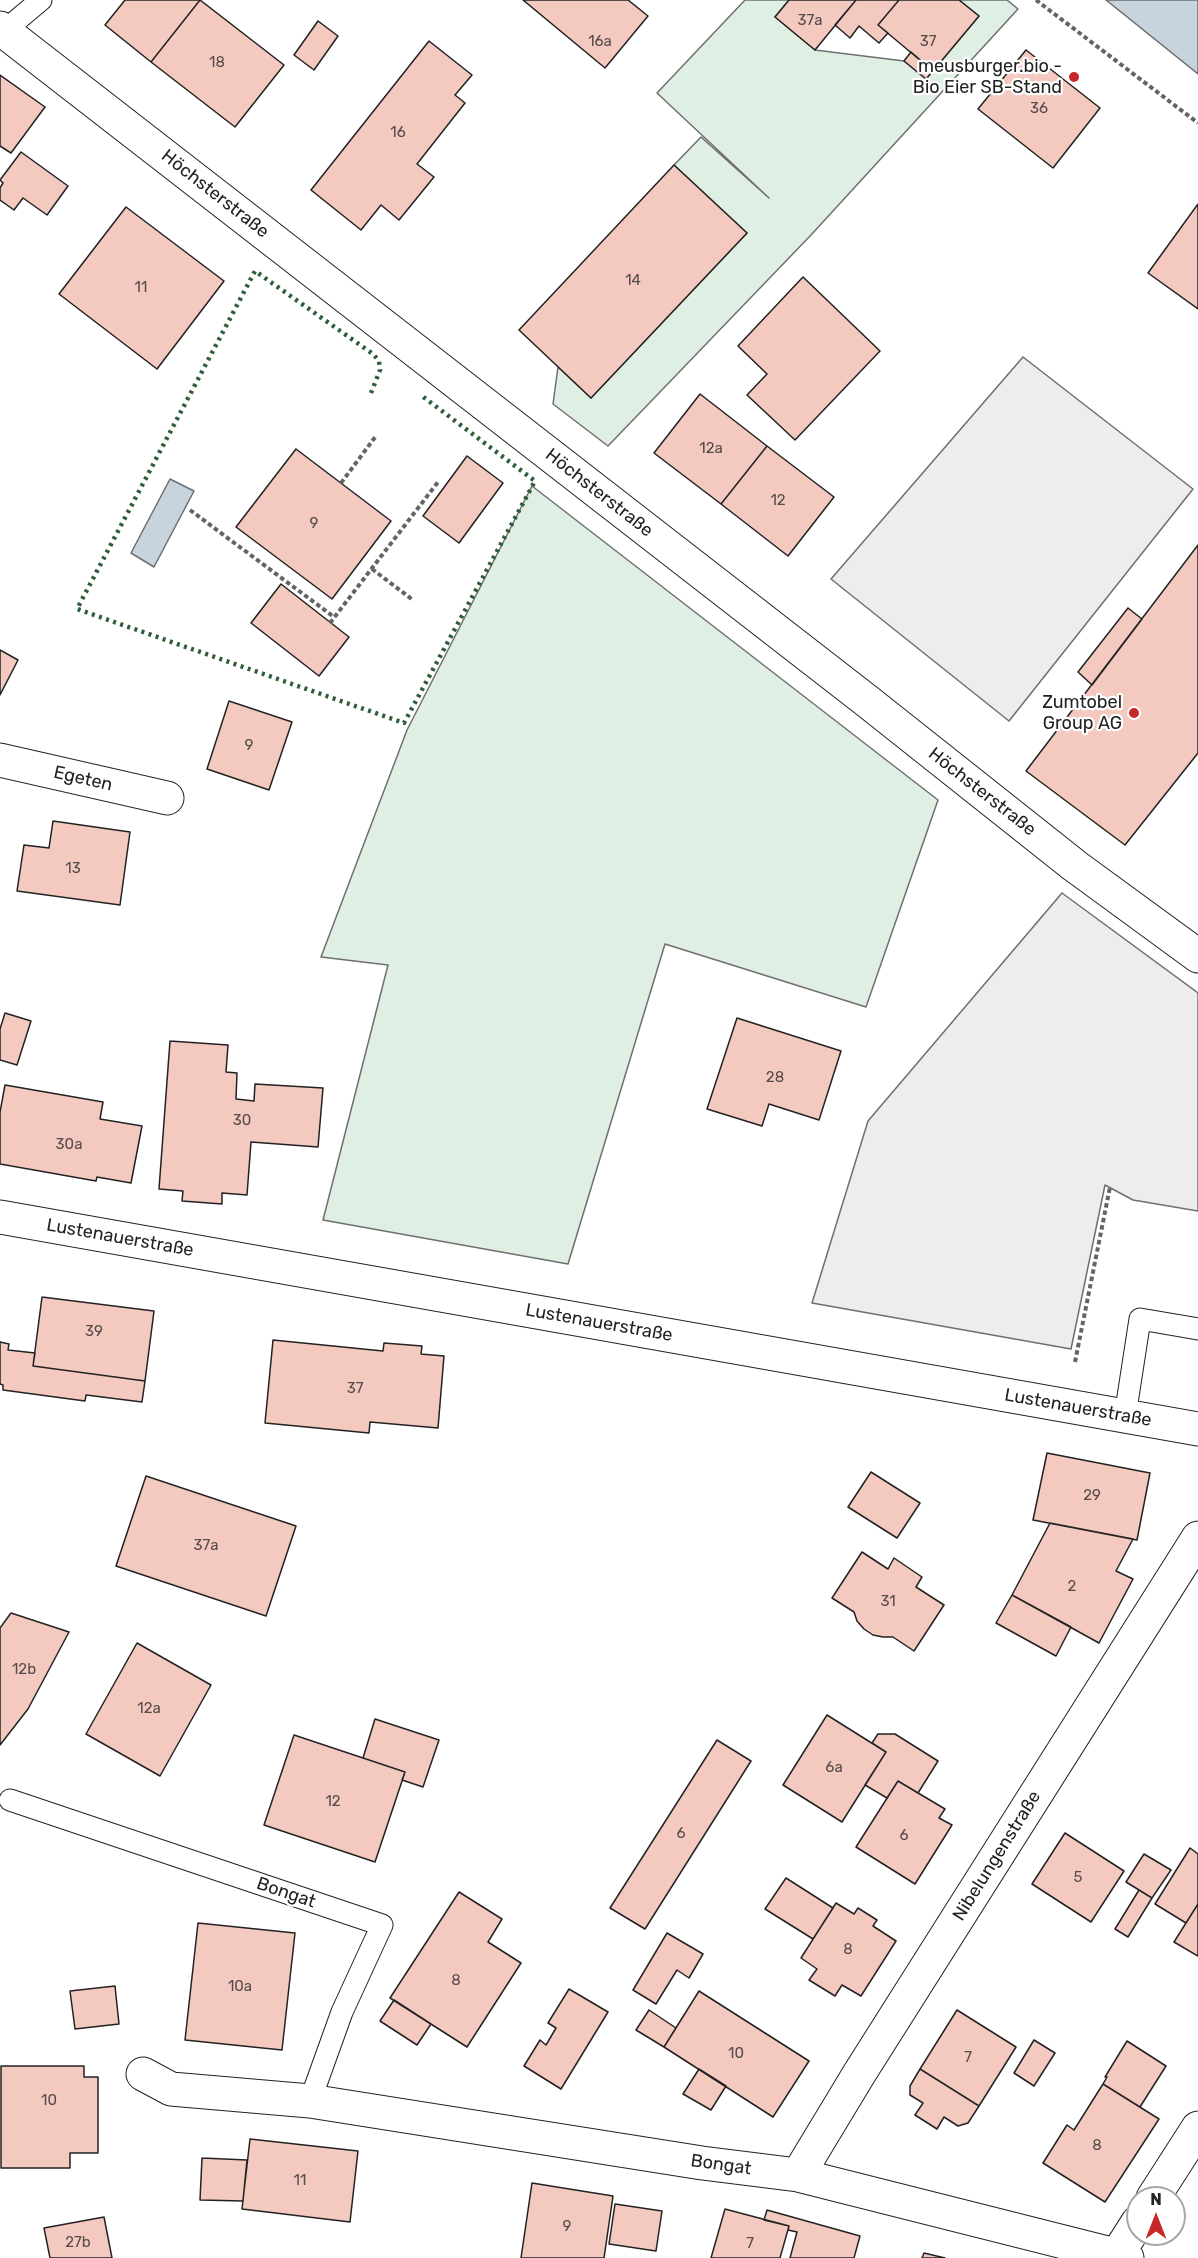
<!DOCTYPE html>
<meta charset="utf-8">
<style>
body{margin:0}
#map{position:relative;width:1198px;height:2258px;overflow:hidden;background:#fff;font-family:Rubik,sans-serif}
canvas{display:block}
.north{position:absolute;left:1126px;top:2186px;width:60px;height:60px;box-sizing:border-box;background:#fff;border:2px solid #a7a7a7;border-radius:50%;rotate:0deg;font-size:16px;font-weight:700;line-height:24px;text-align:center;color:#222}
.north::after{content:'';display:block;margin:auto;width:21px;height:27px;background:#c62828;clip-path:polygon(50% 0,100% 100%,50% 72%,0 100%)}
</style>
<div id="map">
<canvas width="1198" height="2258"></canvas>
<div class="north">N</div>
</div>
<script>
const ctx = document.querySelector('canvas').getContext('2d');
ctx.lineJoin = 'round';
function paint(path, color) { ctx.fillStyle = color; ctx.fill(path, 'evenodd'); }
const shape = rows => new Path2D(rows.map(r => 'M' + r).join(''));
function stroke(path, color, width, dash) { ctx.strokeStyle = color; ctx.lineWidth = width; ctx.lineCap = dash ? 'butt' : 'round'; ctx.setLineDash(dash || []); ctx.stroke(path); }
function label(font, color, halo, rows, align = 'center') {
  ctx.font = font + ' Rubik,sans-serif'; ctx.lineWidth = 4.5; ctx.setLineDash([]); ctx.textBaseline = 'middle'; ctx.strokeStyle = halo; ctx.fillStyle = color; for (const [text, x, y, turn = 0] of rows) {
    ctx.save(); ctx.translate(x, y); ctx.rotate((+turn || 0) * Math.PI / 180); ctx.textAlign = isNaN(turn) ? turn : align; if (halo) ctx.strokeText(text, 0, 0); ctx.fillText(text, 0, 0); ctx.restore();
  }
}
const green = shape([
 [745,0,789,0,775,17,815,50,904,61,926,79,979,16,959,0,1007,0,1018,9,811,235,608,446,553,404,558,367,591,398,747,233,674,165,701,137,769,198,657,93,745,0],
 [532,486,938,800,866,1007,665,944,568,1264,323,1220,388,965,321,957,407,730,532,486]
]);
paint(green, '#e0efe3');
stroke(green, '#6f6f6f', 1.5);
const parking = shape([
 [1023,357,1193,489,1009,721,831,579,1023,357],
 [1062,893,1198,993,1198,1211,1133,1200,1105,1185,1071,1349,812,1303,868,1121,1062,893]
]);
paint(parking, '#ededed');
stroke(parking, '#6f6f6f', 1.5);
const water = shape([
 [1106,0,1198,0,1198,74,1106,0],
 [170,479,194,491,154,567,131,553,170,479]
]);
paint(water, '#c7d3dd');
stroke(water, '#6f6f6f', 1.5);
const building = shape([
 [125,0,200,0,151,62,105,25,125,0],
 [200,0,284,65,235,127,151,62,200,0],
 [523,0,628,0,648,16,605,68,523,0],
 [789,0,856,0,815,50,775,17,789,0],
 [856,0,899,0,878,25,888,33,879,43,859,26,850,38,835,25,856,0],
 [899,0,959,0,979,16,933,71,878,25,899,0],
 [318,21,338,36,314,70,294,55,318,21],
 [429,41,472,75,455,95,465,103,417,164,434,177,399,220,381,205,361,230,311,190,429,41],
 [1026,50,1100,108,1053,168,978,109,1026,50],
 [911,52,933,71,926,79,904,61,911,52],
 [0,75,45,107,11,153,0,146,0,75],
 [21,152,68,186,47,215,23,198,14,210,0,200,0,188,3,183,0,180,21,152],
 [674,165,747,233,591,398,519,330,674,165],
 [1198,204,1198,309,1148,273,1198,204],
 [126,207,224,281,157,369,59,294,126,207],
 [803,277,880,351,795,440,747,395,767,374,738,346,803,277],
 [700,394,767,446,721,504,654,453,700,394],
 [767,446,834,497,788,556,721,504,767,446],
 [296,449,391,521,332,599,236,527,296,449],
 [467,456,503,483,459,543,423,516,467,456],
 [1198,545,1198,753,1125,845,1026,771,1198,545],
 [281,584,349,637,319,676,251,623,281,584],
 [1128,608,1142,619,1092,685,1078,672,1128,608],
 [0,650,18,660,0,695,0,650],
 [229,701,292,722,269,790,207,769,229,701],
 [53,821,130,832,120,905,17,891,24,845,49,848,53,821],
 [5,1013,31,1021,17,1065,0,1060,0,1029,5,1013],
 [737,1018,841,1051,819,1120,769,1104,762,1126,707,1109,737,1018],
 [170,1041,228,1045,226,1072,237,1073,236,1099,254,1101,255,1084,323,1088,318,1147,251,1142,247,1195,222,1193,222,1204,182,1201,183,1191,159,1189,170,1041],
 [5,1085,103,1102,100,1119,142,1126,131,1183,97,1177,96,1181,0,1164,0,1112,5,1085],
 [42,1297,154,1311,145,1381,33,1366,42,1297],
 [273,1340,383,1351,384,1343,422,1346,421,1354,444,1356,438,1428,370,1422,369,1433,265,1423,273,1340],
 [0,1342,9,1344,8,1350,35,1353,33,1366,145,1381,142,1402,86,1395,85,1401,3,1390,3,1385,0,1384,0,1342],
 [1047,1453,1150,1473,1137,1540,1033,1520,1047,1453],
 [871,1472,920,1503,897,1538,848,1507,871,1472],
 [146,1476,296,1526,266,1616,116,1566,146,1476],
 [1050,1523,1133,1539,1116,1571,1133,1579,1099,1643,1012,1595,1050,1523],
 [862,1552,888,1569,894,1558,922,1577,916,1587,944,1605,914,1651,893,1637,883,1637,873,1635,864,1629,857,1621,854,1612,832,1598,862,1552],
 [1012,1595,1071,1627,1056,1656,996,1623,1012,1595],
 [11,1613,69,1632,28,1709,0,1745,0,1628,11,1613],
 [137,1643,211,1685,160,1776,86,1734,137,1643],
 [827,1715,886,1752,842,1822,783,1785,827,1715],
 [375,1719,439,1740,423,1787,402,1780,405,1772,363,1758,375,1719],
 [878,1734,895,1734,938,1761,918,1793,898,1781,887,1798,865,1785,886,1752,872,1743,878,1734],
 [294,1735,405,1772,375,1862,264,1825,294,1735],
 [717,1740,751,1761,645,1929,610,1908,717,1740],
 [898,1781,945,1809,939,1818,952,1825,915,1884,856,1847,898,1781],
 [1065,1833,1124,1871,1091,1922,1032,1884,1065,1833],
 [1190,1848,1198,1854,1198,1904,1186,1923,1155,1904,1190,1848],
 [1144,1854,1171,1870,1152,1898,1126,1882,1144,1854],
 [786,1878,833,1908,813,1939,765,1909,786,1878],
 [1139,1890,1152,1898,1128,1937,1115,1929,1139,1890],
 [459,1892,502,1919,488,1942,521,1963,467,2047,390,1998,459,1892],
 [836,1903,854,1914,858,1908,877,1920,873,1926,896,1941,861,1996,842,1985,835,1996,809,1980,817,1969,801,1958,836,1903],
 [1198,1904,1198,1956,1174,1942,1198,1904],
 [198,1923,295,1933,282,2050,185,2040,198,1923],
 [667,1933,703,1954,689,1978,677,1970,656,2004,633,1990,667,1933],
 [115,1986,119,2024,75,2029,70,1991,115,1986],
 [569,1989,608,2012,561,2089,524,2066,540,2040,546,2045,556,2028,548,2023,569,1989],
 [699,1991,809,2061,773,2117,664,2047,699,1991],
 [394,2000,431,2024,417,2045,380,2021,394,2000],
 [649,2010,676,2028,664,2047,636,2030,649,2010],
 [957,2010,1016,2047,979,2106,920,2069,957,2010],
 [1034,2040,1055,2053,1034,2086,1014,2073,1034,2040],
 [1127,2041,1166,2066,1140,2107,1103,2084,1107,2077,1105,2077,1127,2041],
 [1,2066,84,2066,84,2077,98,2077,98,2153,70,2153,70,2168,1,2168,1,2066],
 [699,2069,726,2086,711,2110,683,2094,699,2069],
 [920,2069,979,2106,968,2123,958,2126,944,2117,937,2129,915,2115,923,2103,910,2095,910,2086,920,2069],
 [1103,2084,1159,2119,1105,2202,1043,2163,1067,2125,1074,2130,1103,2084],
 [250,2139,358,2151,350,2222,242,2209,250,2139],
 [202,2158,247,2160,243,2201,200,2200,202,2158],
 [532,2183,613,2196,604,2258,521,2258,532,2183],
 [615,2204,662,2211,656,2251,609,2244,615,2204],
 [725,2209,789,2226,780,2258,711,2258,725,2209],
 [767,2210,860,2236,854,2258,790,2258,797,2232,788,2230,789,2226,764,2220,767,2210],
 [104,2217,112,2258,50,2258,44,2228,104,2217],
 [924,2253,945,2258,922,2258,924,2253]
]);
paint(building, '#f3c9c0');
stroke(building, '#222', 1.5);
const lane = shape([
 [4,31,41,0],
 [1125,1416,1140,1319,1198,1329],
 [10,1800,382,1925,342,2012,310,2101]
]);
const street = shape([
 [0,760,167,798],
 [143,2074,171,2089,310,2101,702,2163,798,2175,1127,2258],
 [798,2175,859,2074,1198,1538],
 [1153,2198,1198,2128],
 [1117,2255,1138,2222]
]);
const secondary = shape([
 [0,28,867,701,1075,866,1198,956]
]);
const primary = shape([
 [0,1217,1198,1429]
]);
stroke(lane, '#222', 23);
stroke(street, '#222', 35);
stroke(secondary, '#222', 35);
stroke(primary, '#222', 35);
stroke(shape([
 [1036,0,1198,123],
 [341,483,376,436],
 [190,510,334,617],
 [372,569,413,600],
 [330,623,438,482],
 [1075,1362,1110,1187]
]), '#646464', 4, [4.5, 3]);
stroke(lane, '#fff', 21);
stroke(street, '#fff', 33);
stroke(secondary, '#fff', 33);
stroke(primary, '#fff', 33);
stroke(shape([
 [371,393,380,370,379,361,373,354,255,271,77,609,404,723,535,481,422,396]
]), '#2f5e38', 4.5, [3, 4.5]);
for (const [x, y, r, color] of [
 [1074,77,6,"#c62828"],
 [1134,713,6,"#c62828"]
]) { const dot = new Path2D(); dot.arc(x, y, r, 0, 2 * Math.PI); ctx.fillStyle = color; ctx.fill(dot); stroke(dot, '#fff', 2); }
label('15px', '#564c4a', null, [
 ["37a",810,21],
 ["16a",600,42],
 ["37",928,42],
 ["18",217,63],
 ["36",1039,109],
 ["16",398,133],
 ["14",633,281],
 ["11",141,288],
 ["12a",711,449],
 ["12",778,501],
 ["9",314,524],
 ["9",249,746],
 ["13",73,869],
 ["28",775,1078],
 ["30",242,1121],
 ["30a",69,1145],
 ["39",94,1332],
 ["37",355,1389],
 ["29",1092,1496],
 ["37a",206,1546],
 ["2",1072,1587],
 ["31",888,1602],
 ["12b",24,1670],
 ["12a",149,1709],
 ["6a",834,1768],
 ["12",333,1802],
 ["6",681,1834],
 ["6",904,1836],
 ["5",1078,1878],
 ["8",848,1950],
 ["8",456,1981],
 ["10a",240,1987],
 ["10",736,2054],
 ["7",968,2058],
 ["10",49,2101],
 ["8",1097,2146],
 ["11",300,2181],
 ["9",567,2227],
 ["27b",78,2243],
 ["7",750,2244]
]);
label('18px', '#222', '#fff', [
 ["meusburger.bio -",1062,67],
 ["Bio Eier SB-Stand",1062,88],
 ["Zumtobel",1122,703],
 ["Group AG",1122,724]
], 'right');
label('18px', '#222', '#fff', [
 ["Höchsterstraße",215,194,38],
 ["Höchsterstraße",599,493,38],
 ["Egeten",83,779,13],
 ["Höchsterstraße",982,792,38],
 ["Lustenauerstraße",120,1238,10],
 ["Lustenauerstraße",599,1323,10],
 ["Lustenauerstraße",1078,1408,10],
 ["Nibelungenstraße",997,1856,-58],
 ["Bongat",286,1893,19],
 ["Bongat",721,2165,8]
]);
</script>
